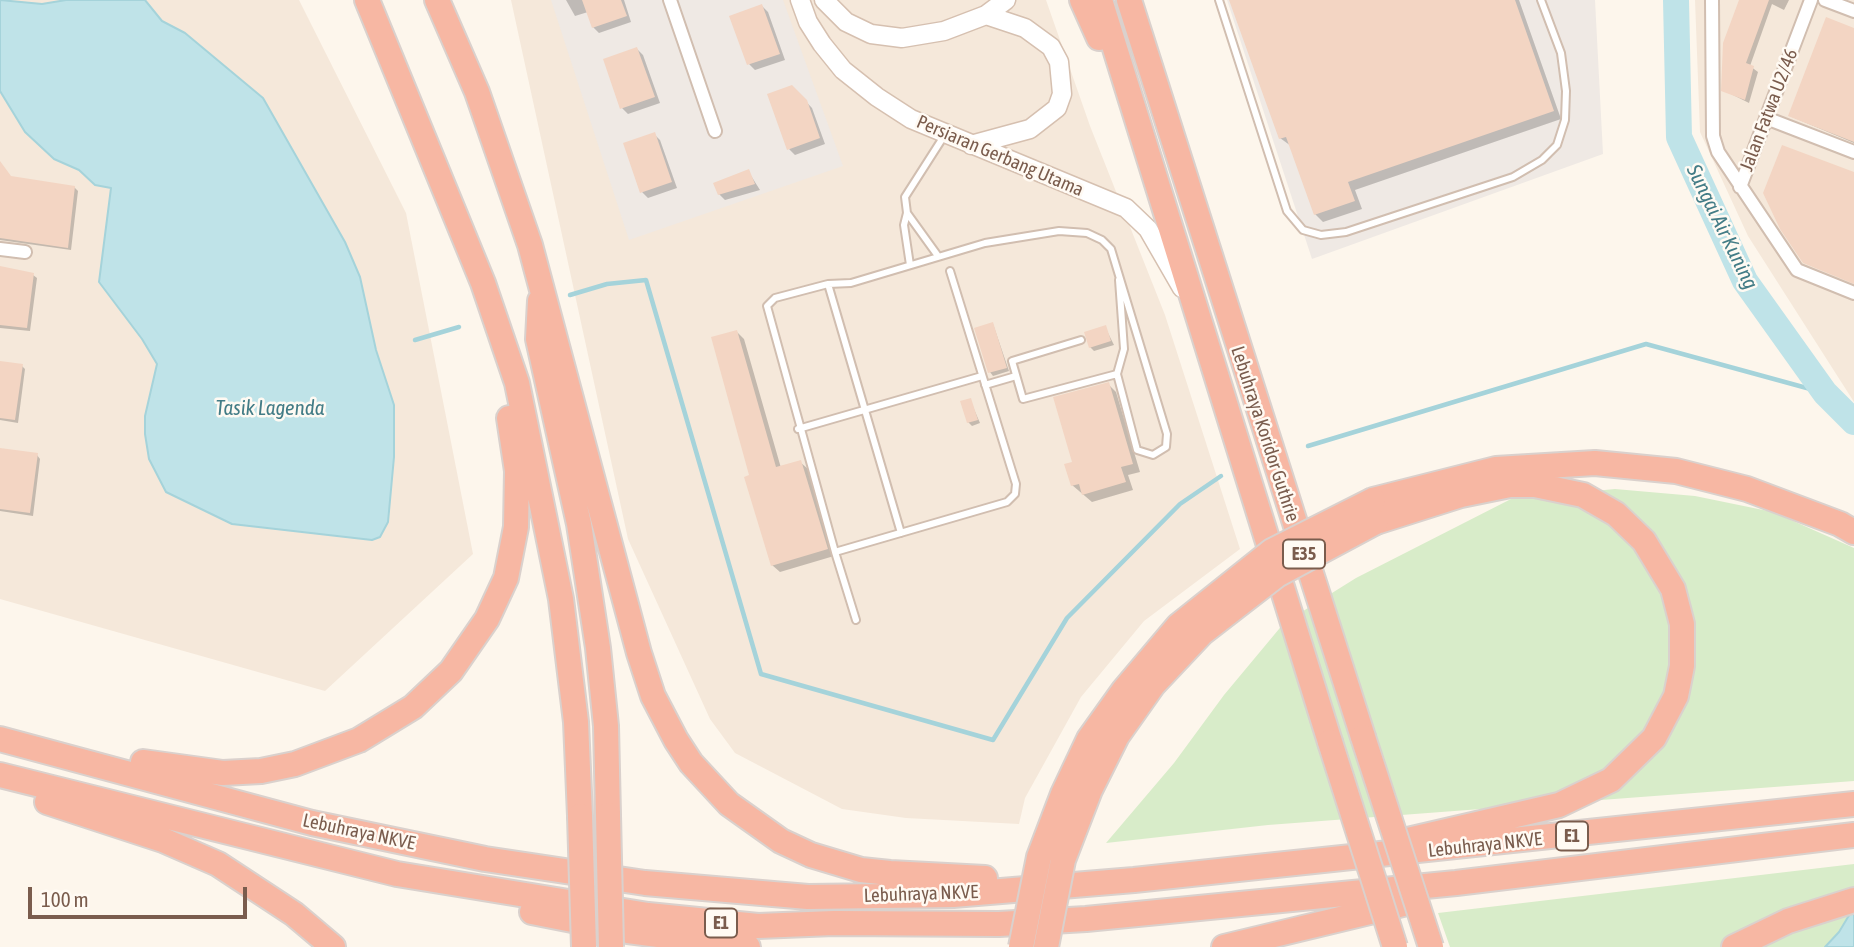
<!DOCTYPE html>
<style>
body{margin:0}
#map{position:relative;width:1854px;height:947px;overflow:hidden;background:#fdf6ec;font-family:"Asap Condensed",sans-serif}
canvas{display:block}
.scale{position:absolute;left:28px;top:887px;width:219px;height:32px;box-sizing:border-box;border:4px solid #7a5c4d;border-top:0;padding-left:9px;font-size:21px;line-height:24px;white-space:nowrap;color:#7a5c4d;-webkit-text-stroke:5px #fffaf3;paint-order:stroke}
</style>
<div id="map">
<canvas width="1854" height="947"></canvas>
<div class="scale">100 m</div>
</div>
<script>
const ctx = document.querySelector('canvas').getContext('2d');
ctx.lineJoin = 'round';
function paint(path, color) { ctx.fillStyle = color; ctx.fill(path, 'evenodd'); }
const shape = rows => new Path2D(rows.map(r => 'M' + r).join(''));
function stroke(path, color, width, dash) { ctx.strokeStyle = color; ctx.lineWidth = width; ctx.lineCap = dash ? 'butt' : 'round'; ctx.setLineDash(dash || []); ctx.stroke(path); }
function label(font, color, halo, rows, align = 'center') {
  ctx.font = font + ' "Asap Condensed",sans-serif'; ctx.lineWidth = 5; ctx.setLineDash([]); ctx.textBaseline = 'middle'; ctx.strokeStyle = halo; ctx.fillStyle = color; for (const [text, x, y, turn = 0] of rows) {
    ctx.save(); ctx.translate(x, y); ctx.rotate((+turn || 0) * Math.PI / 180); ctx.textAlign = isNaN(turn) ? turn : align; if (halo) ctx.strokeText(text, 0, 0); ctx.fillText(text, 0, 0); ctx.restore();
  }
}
paint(shape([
 [0,0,299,0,406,213,473,554,325,691,0,599],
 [511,0,1046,0,1090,126,1165,315,1240,549,1144,621,1081,697,1025,798,1019,824,906,818,842,809,735,753,710,719,628,539],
 [1695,0,1854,0,1854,402,1748,236,1700,132]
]), '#f5e8da');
paint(shape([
 [551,0,783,0,843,166,629,240],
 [1227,0,1595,0,1603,154,1312,259]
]), '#efe9e4');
paint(shape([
 [1615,489,1695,496,1773,512,1854,548,1854,781,1268,825,1106,843,1174,763,1224,695,1284,623,1356,578,1511,499],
 [1854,864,1854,907,1839,932,1825,947,1450,947,1438,913]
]), '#d8ecc9');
const water = shape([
 [0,0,42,4,66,0,145,0,162,21,185,33,263,98,345,242,360,277,376,350,394,405,394,457,388,522,380,537,372,540,232,524,166,492,149,459,145,434,145,416,157,364,142,339,99,282,111,188,95,185,79,170,54,159,25,132,0,91,0,0],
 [1854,907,1854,947,1825,947,1839,932,1854,907]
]);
paint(water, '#bfe3e8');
stroke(water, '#a5d3da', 2);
paint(shape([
 [566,0,624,0,631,22,599,33,593,27,588,12,575,16],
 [1231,0,1519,0,1561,119,1355,190,1362,209,1323,222,1315,214,1291,146,1280,138],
 [1741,0,1789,0,1784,10,1772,4,1750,66,1758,72,1749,103,1723,90],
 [762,6,768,12,785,60,755,70,749,64,732,17],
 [1854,30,1854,143,1790,116],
 [637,49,643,55,660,103,628,114,622,108,605,60],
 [792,87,812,108,825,144,795,155,789,149],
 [654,134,660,140,677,188,648,198,642,192],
 [0,163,11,178,74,187,78,191,71,250,0,240],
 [748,171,760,190,725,200,719,194],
 [0,268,33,275,37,278,30,331,0,328],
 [993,324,1009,371,993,376,990,372],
 [1105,327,1114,345,1094,351,1090,347],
 [737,332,744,339,781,468,800,462,808,469,834,556,780,572,772,565,752,476],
 [0,362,22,366,25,369,18,423,0,420],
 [1108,384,1116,392,1140,472,1128,475,1133,490,1092,502,1072,485,1074,463],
 [970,400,980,423,972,426,968,422],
 [0,450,37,455,40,459,33,516,0,511]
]), '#0003');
stroke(shape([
 [570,295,607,284,646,280,761,674,993,740,1067,618,1180,504,1221,476],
 [415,340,459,327],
 [1308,446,1646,344,1825,393]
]), '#a5d3da', 4.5);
stroke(shape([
 [1676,0,1679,137,1745,281,1825,393,1854,422]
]), '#bfe3e8', 26);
paint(shape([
 [582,0,621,0,627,16,592,28],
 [1229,0,1515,0,1554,111,1348,182,1355,201,1314,215,1286,137,1279,139],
 [1739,0,1769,0,1746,63,1754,66,1745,100,1721,91,1723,43],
 [762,4,780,54,747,65,729,16],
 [1826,17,1854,28,1854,142,1788,116],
 [637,47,655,97,620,109,603,59],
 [792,85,807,100,820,138,787,150,767,94],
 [655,132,672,182,640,193,623,143],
 [1782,145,1854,172,1854,284,1803,263,1780,229,1763,193],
 [0,161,11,176,75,186,68,248,0,238],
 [749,169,755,184,718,195,713,183],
 [0,266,34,273,27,328,0,325],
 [993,322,1007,368,988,373,974,328],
 [1106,325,1111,341,1089,348,1084,332],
 [737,330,776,467,801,460,828,549,771,566,744,477,749,475,711,337],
 [0,361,23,364,15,420,0,418],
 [1109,382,1133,464,1121,467,1126,482,1082,495,1079,484,1071,486,1064,464,1072,462,1053,397],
 [971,398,978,420,967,423,960,401],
 [0,448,38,453,30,513,0,509]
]), '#f3d5c3');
const lane = shape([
 [1219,0,1287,211,1303,230,1321,235,1346,232,1513,177,1542,160,1557,145,1565,120,1566,91,1561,53,1541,0],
 [907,213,938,256],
 [910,265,904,225,907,213,905,197,944,136],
 [950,271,1016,484,1015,494,1007,502,835,552,767,306,775,298,828,284,851,283,985,243,1059,231,1087,233,1102,240,1111,249,1167,434,1166,447,1153,455,1137,450,1117,374,1124,349,1119,280],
 [828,284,901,533],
 [1081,340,1012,361,1023,399,1117,374],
 [985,385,1016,376],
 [798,429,982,376],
 [835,552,856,620]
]);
const street = shape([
 [670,0,715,131],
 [1712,0,1713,136,1718,152,1797,270,1854,293],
 [1825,0,1854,11],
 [1766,118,1854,152],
 [1740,187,1811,0],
 [0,249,25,252]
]);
const secondary = shape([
 [800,0,808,22,822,44,843,70,877,97,911,119,1126,208,1148,229,1182,288],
 [824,0,846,22,871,34,902,38,944,31,986,15,1006,0],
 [971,145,1030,129,1057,108,1062,94,1059,62,1051,47,1025,28,986,15]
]);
const highway = shape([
 [367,0,483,283,517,383,561,599,576,722,580,816],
 [437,0,477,92,530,245,639,653,653,696,676,740,691,763,729,804,781,841,811,855,861,870,890,873,985,878],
 [1082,0,1099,38],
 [1100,0,1330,742],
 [1129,0,1363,737],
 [540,301,538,339,579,524,598,648,606,726,608,815],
 [1373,500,1496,469,1595,463,1676,471,1747,489,1840,524,1854,532],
 [1376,522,1461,495,1510,485,1535,485,1583,495,1616,514,1644,541,1673,589,1682,624,1682,666,1676,696,1654,738,1611,780,1559,805,1408,840],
 [0,739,312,823,485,859,645,883,808,897,953,895,1134,880,1854,804],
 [143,762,223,773,261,771,295,764,359,740,413,707,451,671,487,619,506,578,516,527,517,471,509,418],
 [0,775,397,874,648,915,758,926,834,923,999,924,1086,919,1456,883,1854,835],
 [47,802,163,840,218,864,294,914,333,947],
 [532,912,628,931,748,947],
 [1224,947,1403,904],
 [1734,947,1788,921,1854,900]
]);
stroke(lane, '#d1beb0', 10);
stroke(street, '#d1beb0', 16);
stroke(secondary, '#d6c0b0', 21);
stroke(highway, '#dad1cd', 28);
stroke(lane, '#fff', 6);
stroke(street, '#fff', 12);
stroke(secondary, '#fff', 18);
stroke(highway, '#f7b7a3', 24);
const highwayBridge = shape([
 [1363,737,1431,947],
 [1330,742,1395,947],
 [608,815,611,947],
 [580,816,584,947],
 [1021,947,1039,857,1063,794,1089,739,1124,690,1178,626,1272,551,1373,500],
 [1046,947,1063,860,1090,790,1117,736,1153,685,1202,633,1277,575,1376,522]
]);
stroke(highwayBridge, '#dad1cd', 28, []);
stroke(highwayBridge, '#f7b7a3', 24);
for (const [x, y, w] of [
 [1304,554,42],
 [1572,836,32],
 [721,923,32]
]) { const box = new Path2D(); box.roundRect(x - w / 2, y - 14.5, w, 29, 5); ctx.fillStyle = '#fffaf3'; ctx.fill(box); stroke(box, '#7a5c4d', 2); }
label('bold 18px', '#7a5c4d', null, [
 ["E35",1304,554],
 ["E1",1572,836],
 ["E1",721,923]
]);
label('19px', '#7a5c4d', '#fffaf3', [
 ["Jalan Fatwa U2/46",1769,110,-69],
 ["Persiaran Gerbang Utama",1000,156,23],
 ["Lebuhraya Koridor Guthrie",1265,434,72],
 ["Lebuhraya NKVE",359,832,12],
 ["Lebuhraya NKVE",1485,845,-6],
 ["Lebuhraya NKVE",921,894,-2]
]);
label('italic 21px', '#437c86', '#fffaf3', [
 ["Sungai Air Kuning",1722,227,64],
 ["Tasik Lagenda",270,408]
]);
</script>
